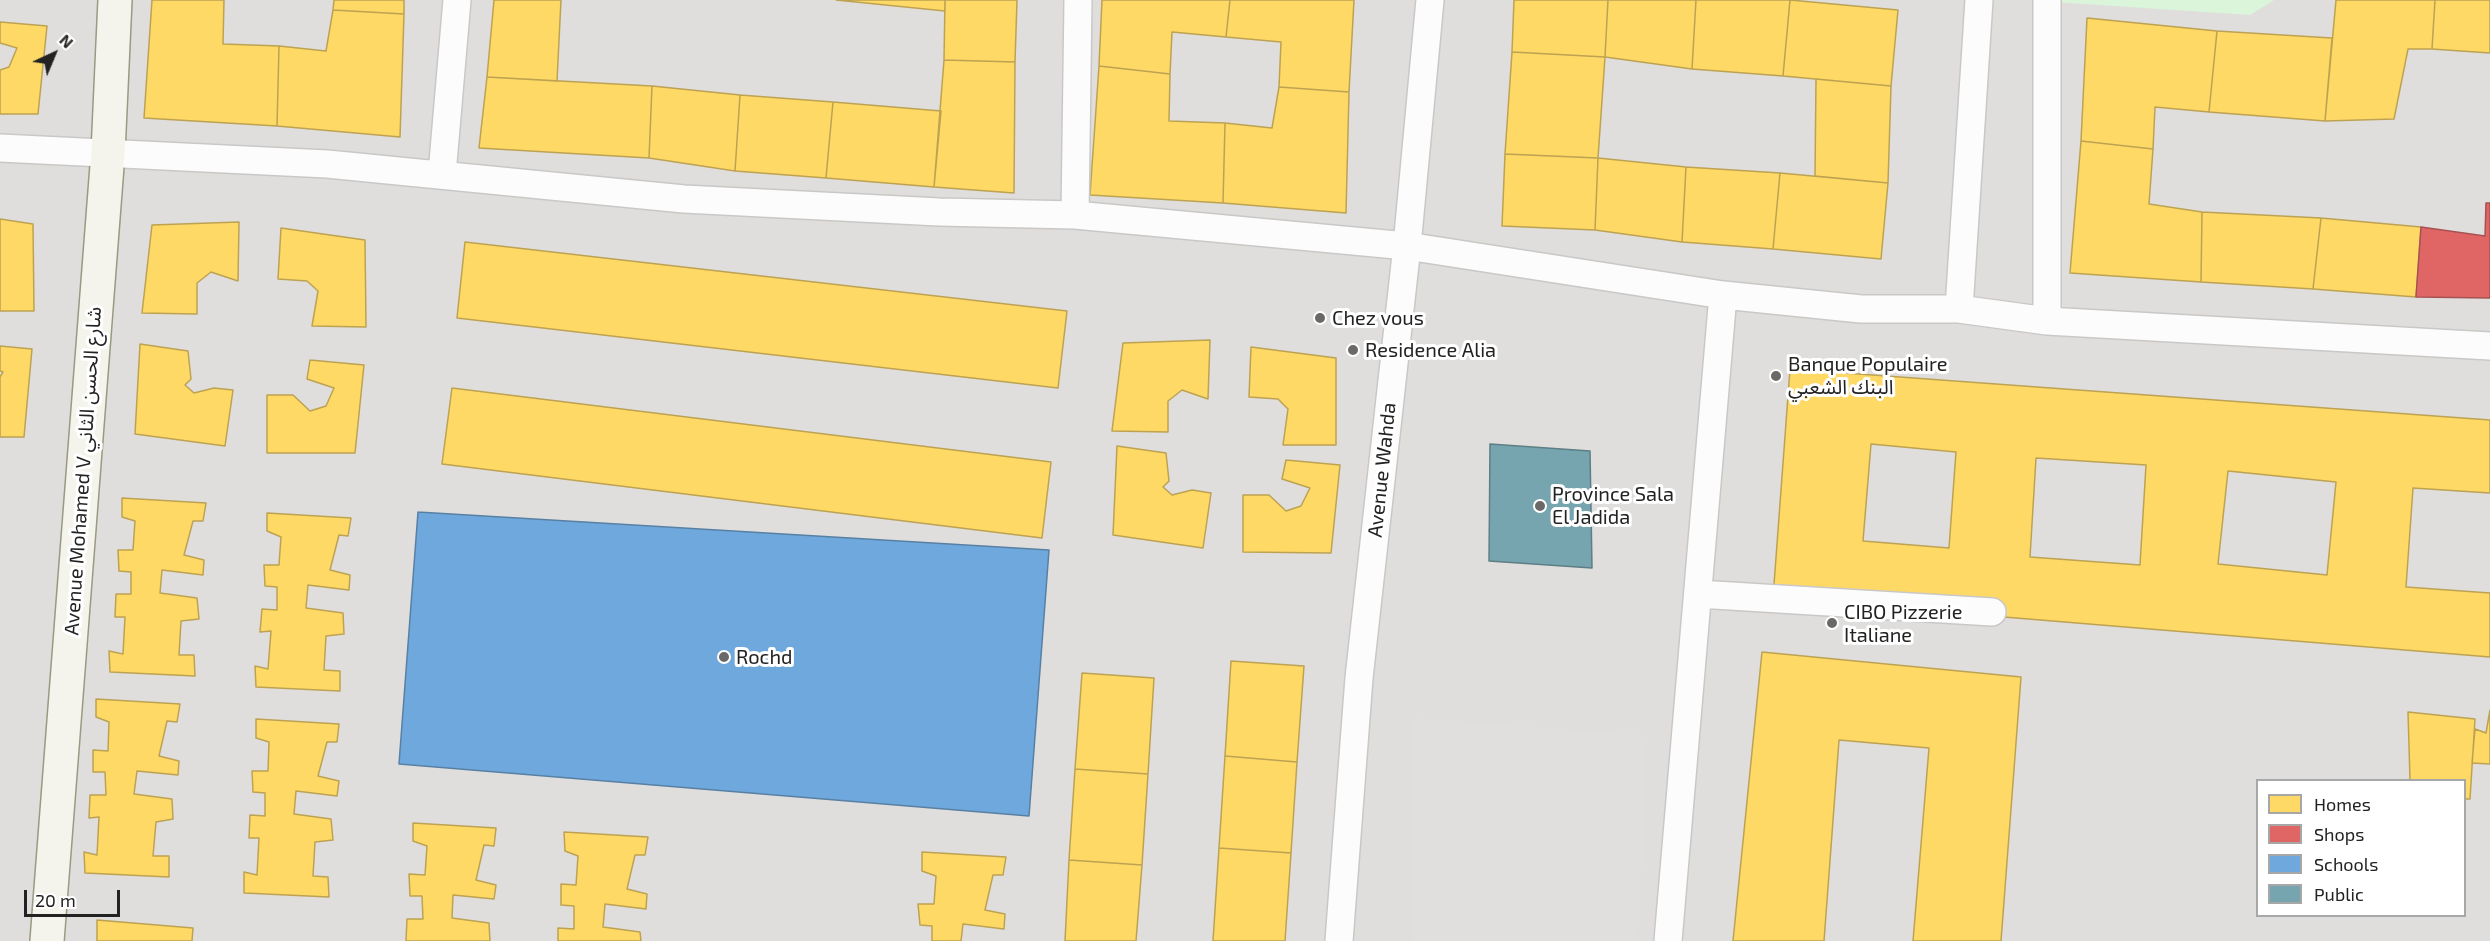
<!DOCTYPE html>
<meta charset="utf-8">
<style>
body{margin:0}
#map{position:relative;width:2490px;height:941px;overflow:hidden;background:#f0eeeb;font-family:"Exo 2",sans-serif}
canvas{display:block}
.legend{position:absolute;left:2256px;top:779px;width:210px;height:138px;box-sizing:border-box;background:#fff;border:2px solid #a7a7a7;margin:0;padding:8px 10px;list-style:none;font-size:18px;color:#222}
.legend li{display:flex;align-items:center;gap:12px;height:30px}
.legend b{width:30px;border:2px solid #a7a7a7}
.north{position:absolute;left:24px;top:24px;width:60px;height:60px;-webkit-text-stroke:4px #fff;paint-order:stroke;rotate:44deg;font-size:16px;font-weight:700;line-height:24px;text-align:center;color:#222}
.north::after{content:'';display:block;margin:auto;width:21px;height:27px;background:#222;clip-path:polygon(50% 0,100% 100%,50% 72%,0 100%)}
.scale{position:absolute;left:24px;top:890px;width:96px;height:27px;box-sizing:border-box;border:3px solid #222;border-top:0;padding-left:8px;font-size:18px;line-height:21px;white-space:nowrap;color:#222;-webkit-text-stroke:4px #fff;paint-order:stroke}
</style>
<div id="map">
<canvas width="2490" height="941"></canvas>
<ul class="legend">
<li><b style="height:16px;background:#ffd966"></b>Homes</li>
<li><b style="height:16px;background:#e06666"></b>Shops</li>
<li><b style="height:16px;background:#6fa8dc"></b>Schools</li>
<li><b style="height:16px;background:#76a5af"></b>Public</li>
</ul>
<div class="north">N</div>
<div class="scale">20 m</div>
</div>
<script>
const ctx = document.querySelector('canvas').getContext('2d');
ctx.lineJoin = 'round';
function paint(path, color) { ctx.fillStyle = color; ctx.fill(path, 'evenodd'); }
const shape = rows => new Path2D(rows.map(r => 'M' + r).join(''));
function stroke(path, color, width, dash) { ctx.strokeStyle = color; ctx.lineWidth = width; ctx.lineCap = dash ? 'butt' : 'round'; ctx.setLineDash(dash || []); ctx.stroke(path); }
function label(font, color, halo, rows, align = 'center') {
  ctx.font = font + ' "Exo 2","Noto Sans Arabic",sans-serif'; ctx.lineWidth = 6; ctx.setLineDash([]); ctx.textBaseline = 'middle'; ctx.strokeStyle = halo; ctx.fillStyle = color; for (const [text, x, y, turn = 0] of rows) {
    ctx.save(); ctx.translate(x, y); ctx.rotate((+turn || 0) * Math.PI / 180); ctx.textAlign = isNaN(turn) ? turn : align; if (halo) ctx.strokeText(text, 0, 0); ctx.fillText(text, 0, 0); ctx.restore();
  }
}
paint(shape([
 [0,0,2490,0,2490,941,0,941],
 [2258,780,2464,780,2464,916,2258,916]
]), '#dfdedc');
paint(shape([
 [2054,0,2274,0,2250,15,2054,2]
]), '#daf5da');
paint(shape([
 [1414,718,1647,736,1638,941,1411,941]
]), '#e0dfde');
const homes = shape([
 [152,0,224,0,223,44,279,46,277,126,144,118,152,0],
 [334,0,404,0,404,14,333,10,334,0],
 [494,0,561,0,557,81,487,77,494,0],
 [836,0,945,0,945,11,836,0],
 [945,0,1017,0,1015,62,944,60,945,0],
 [1102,0,1230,0,1226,37,1172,32,1170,74,1099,66,1102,0],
 [1230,0,1354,0,1349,92,1279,87,1281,42,1226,37,1230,0],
 [1514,0,1608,0,1605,57,1512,52,1514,0],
 [1608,0,1696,0,1692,69,1605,57,1608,0],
 [1696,0,1790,0,1783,76,1692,69,1696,0],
 [1790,0,1898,10,1891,86,1783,76,1790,0],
 [2336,0,2435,0,2432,49,2408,49,2394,119,2325,121,2336,0],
 [2435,0,2490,0,2490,53,2432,49,2435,0],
 [333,10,404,14,400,137,277,126,279,46,326,51,333,10],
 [2087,18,2217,31,2209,112,2155,107,2153,149,2081,141,2087,18],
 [0,22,47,26,38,114,0,114,0,70,9,67,17,48,0,43,0,22],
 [2217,31,2332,38,2325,121,2209,112,2217,31],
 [1512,52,1605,57,1598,158,1505,154,1512,52],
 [944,60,1015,62,1014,193,934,187,944,60],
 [1099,66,1170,74,1169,121,1225,123,1223,203,1090,195,1099,66],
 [487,77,652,86,649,158,479,148,487,77],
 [1816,79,1891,86,1888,183,1815,176,1816,79],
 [652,86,740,95,735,171,649,158,652,86],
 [1279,87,1349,92,1346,213,1223,203,1225,123,1272,128,1279,87],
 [740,95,833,102,826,178,735,171,740,95],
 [833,102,941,111,934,187,826,178,833,102],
 [2081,141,2153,149,2149,204,2202,212,2201,282,2070,273,2081,141],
 [1505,154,1598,158,1595,230,1502,226,1505,154],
 [1598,158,1686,167,1682,242,1595,230,1598,158],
 [1686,167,1780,173,1773,249,1682,242,1686,167],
 [1780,173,1888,183,1881,259,1773,249,1780,173],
 [2202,212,2321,218,2313,289,2201,282,2202,212],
 [2321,218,2421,227,2416,297,2313,289,2321,218],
 [0,219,33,224,34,311,0,311,0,219],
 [239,222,238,281,211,272,197,283,197,314,142,313,152,225,239,222],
 [281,228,365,240,366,327,312,326,318,291,307,281,278,279,281,228],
 [465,242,1067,311,1058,388,457,318,465,242],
 [1210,340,1208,399,1182,390,1168,401,1168,432,1112,431,1123,343,1210,340],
 [140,344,188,351,191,379,185,385,194,393,214,388,233,390,225,446,135,434,140,344],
 [0,346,32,349,24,437,0,437,0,377,3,372,0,371,0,346],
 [1251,347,1336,358,1336,445,1283,445,1288,409,1278,399,1249,397,1251,347],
 [310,360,364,365,355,453,267,453,267,395,293,395,310,411,326,406,334,388,307,379,310,360],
 [1790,369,2490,420,2490,493,2413,488,2406,587,2490,593,2490,657,1773,598,1790,369],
 [1871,444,1956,452,1949,548,1863,541,1871,444],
 [2036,458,2146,465,2140,565,2030,557,2036,458],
 [2228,471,2336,482,2327,575,2218,564,2228,471],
 [452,388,1051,462,1042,538,442,464,452,388],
 [1117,446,1166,453,1169,481,1163,487,1172,495,1192,490,1211,493,1203,548,1113,535,1117,446],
 [1286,460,1340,465,1331,553,1243,552,1243,495,1269,495,1286,511,1301,506,1310,488,1282,479,1286,460],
 [122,498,206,503,203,521,193,521,184,555,204,560,203,575,162,570,160,593,197,598,199,619,181,621,179,655,194,655,195,676,110,672,109,651,123,654,125,617,115,617,116,594,131,594,131,572,119,571,118,550,133,550,135,521,122,517,122,498],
 [267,513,351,518,348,536,339,535,330,570,350,575,349,590,308,585,306,608,343,613,344,634,326,636,324,670,340,671,340,691,256,687,255,666,268,669,271,631,260,632,262,609,277,610,277,587,265,586,264,565,279,565,281,537,267,531,267,513],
 [1762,652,2021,677,2001,941,1913,941,1929,748,1839,740,1824,941,1733,941,1762,652],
 [1231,661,1304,666,1297,762,1225,756,1231,661],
 [1082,673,1154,678,1148,774,1075,769,1082,673],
 [96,699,180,704,177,722,167,721,159,756,179,761,178,775,137,771,134,794,172,799,173,819,156,822,153,856,169,856,169,877,85,873,84,852,97,855,99,817,89,818,90,795,106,795,105,772,93,772,93,750,108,751,109,722,96,717,96,699],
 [2490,710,2490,764,2472,763,2475,729,2486,733,2490,710],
 [2408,712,2475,719,2470,799,2464,799,2464,780,2410,780,2408,712],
 [256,719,339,724,337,742,327,742,318,776,339,781,337,796,296,791,294,814,331,819,333,840,315,842,313,876,328,877,329,897,244,893,244,872,257,875,259,838,249,838,250,815,265,816,265,793,253,792,252,771,268,771,269,742,256,738,256,719],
 [1225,756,1297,762,1291,853,1219,848,1225,756],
 [1075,769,1148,774,1142,865,1069,860,1075,769],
 [413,823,496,828,494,846,484,845,476,880,496,885,494,899,453,895,452,918,489,923,490,941,406,941,407,919,423,919,422,896,410,896,409,874,425,875,427,846,413,841,413,823],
 [564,832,648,837,645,855,635,855,627,889,647,894,646,909,605,904,603,927,640,932,641,941,558,941,558,928,574,929,574,906,561,905,561,884,576,885,578,856,565,851,564,832],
 [1219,848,1291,853,1285,941,1213,941,1219,848],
 [922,852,1006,857,1003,875,993,875,985,910,1005,914,1004,929,963,924,961,941,932,941,932,926,920,925,918,904,934,904,936,876,922,871,922,852],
 [1069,860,1142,865,1136,941,1065,941,1069,860],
 [97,920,193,928,192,941,97,941,97,920]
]);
paint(homes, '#ffd966');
stroke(homes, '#bda252', 1.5);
const shops = shape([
 [2486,203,2490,203,2490,298,2416,297,2421,227,2485,236,2486,203]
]);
paint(shops, '#e06666');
stroke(shops, '#a75252', 1.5);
const schools = shape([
 [418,512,1049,550,1029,816,399,764,418,512]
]);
paint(schools, '#6fa8dc');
stroke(schools, '#5880a4', 1.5);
const public = shape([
 [1490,444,1590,451,1592,568,1489,561,1490,444]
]);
paint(public, '#76a5af');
stroke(public, '#5d7e85', 1.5);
const street = shape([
 [2047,0,2047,321],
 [0,148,327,164,684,199,939,212,1075,215,1407,246,1723,295,1861,309,1959,309,2047,321,2490,346],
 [442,174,457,0],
 [1075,215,1078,0],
 [1959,309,1979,0],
 [1698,594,1992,612],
 [1339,941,1359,678,1407,246,1430,0],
 [1668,941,1723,295]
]);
const secondary = shape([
 [47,941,108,153,115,0]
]);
stroke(street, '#c9c8c7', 30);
stroke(secondary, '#999a82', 36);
stroke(street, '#fdfcfc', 27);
stroke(secondary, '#f4f4ed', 33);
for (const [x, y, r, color] of [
 [1320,318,6,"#6a6968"],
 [1353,350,6,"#6a6968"],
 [1776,376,6,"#6a6968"],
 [1540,506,6,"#6a6968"],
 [1832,623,6,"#6a6968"],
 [724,657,6,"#6a6968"]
]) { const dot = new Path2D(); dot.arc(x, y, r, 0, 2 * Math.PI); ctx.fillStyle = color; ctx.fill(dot); stroke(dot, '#fff', 2); }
label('20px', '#222', '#fff', [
 ["Chez vous",1332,318],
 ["Residence Alia",1365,350],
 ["Banque Populaire",1788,364],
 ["البنك الشعبي",1788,387],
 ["Province Sala",1552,494],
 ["El Jadida",1552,517],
 ["CIBO Pizzerie",1844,612],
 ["Italiane",1844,635],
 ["Rochd",736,657]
], 'left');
label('20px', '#222', '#fff', [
 ["Avenue Wahda",1382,470,-84],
 ["Avenue Mohamed V شارع الحسن الثاني",83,471,-86]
]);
</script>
